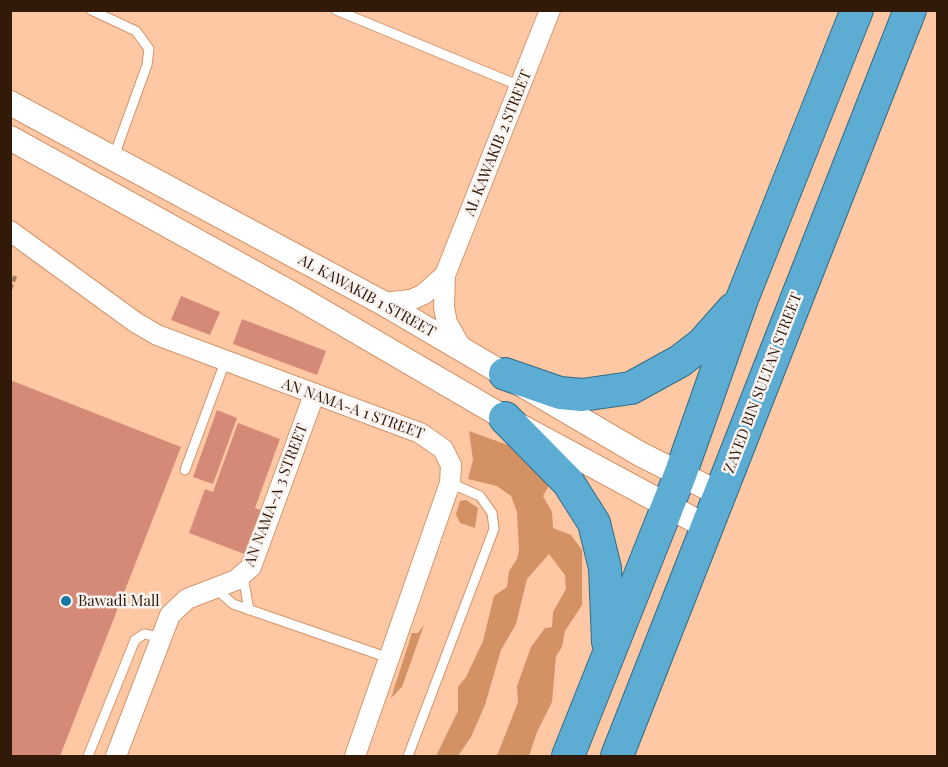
<!DOCTYPE html>
<style>
body{margin:0}
#map{position:relative;width:948px;height:767px;overflow:hidden;background:#fec8a5;font-family:"Playfair Display",serif}
canvas{display:block}
.frame{position:absolute;inset:0;border:12px solid #321a08;pointer-events:none}
</style>
<div id="map">
<canvas width="948" height="767"></canvas>
<div class="frame"></div>
</div>
<script>
const ctx = document.querySelector('canvas').getContext('2d');
ctx.lineJoin = 'round';
function paint(path, color) { ctx.fillStyle = color; ctx.fill(path, 'evenodd'); }
const shape = rows => new Path2D(rows.map(r => 'M' + r).join(''));
function stroke(path, color, width, dash) { ctx.strokeStyle = color; ctx.lineWidth = width; ctx.lineCap = dash ? 'butt' : 'round'; ctx.setLineDash(dash || []); ctx.stroke(path); }
function label(font, color, halo, rows, align = 'center') {
  ctx.font = font + ' "Playfair Display",serif'; ctx.lineWidth = 5; ctx.setLineDash([]); ctx.textBaseline = 'middle'; ctx.strokeStyle = halo; ctx.fillStyle = color; for (const [text, x, y, turn = 0] of rows) {
    ctx.save(); ctx.translate(x, y); ctx.rotate((+turn || 0) * Math.PI / 180); ctx.textAlign = isNaN(turn) ? turn : align; if (halo) ctx.strokeText(text, 0, 0); ctx.fillText(text, 0, 0); ctx.restore();
  }
}
paint(shape([
 [469,431,516,448,551,482,543,496,552,512,553,528,571,535,582,550,582,605,565,631,562,647,556,656,552,702,537,732,529,756,497,756,518,702,517,686,531,647,545,628,552,627,553,612,566,589,565,575,549,554,527,579,516,624,501,650,485,705,471,737,458,756,436,756,458,711,458,687,466,677,483,641,494,596,507,587,509,571,517,559,519,550,517,512,511,496,497,486,468,479,473,460],
 [466,500,478,508,475,528,460,523,456,514,460,501],
 [424,625,402,687,391,698,412,633,418,633]
]), '#d49164');
paint(shape([
 [181,296,220,312,210,335,171,320],
 [242,319,326,351,317,375,233,344],
 [10,380,181,447,60,756,10,756],
 [217,410,237,418,213,484,193,477],
 [238,423,280,439,255,508,263,511,247,555,189,533,205,489,213,492]
]), '#d58a77');
const service = shape([
 [91,10,136,31,149,49,147,65,114,156],
 [336,10,520,86],
 [185,470,225,362],
 [243,576,249,610],
 [215,588,233,604,389,658],
 [88,756,135,640,144,634,160,637],
 [408,756,494,529,492,513,480,496,450,483]
]);
const minor = shape([
 [10,231,135,322,157,335,420,433,443,449,451,465,450,483,355,756],
 [383,303,411,300,424,294,445,275],
 [462,349,447,323,444,307,445,275,550,10],
 [116,756,170,615,187,599,236,580,251,567,314,395]
]);
const tertiary = shape([
 [10,103,383,303,640,454,720,494],
 [10,138,296,296,505,418,707,527]
]);
const trunk = shape([
 [505,374,560,393,582,395,631,388,680,361,702,344,733,309],
 [505,418,568,482,594,523,605,568,608,642],
 [568,756,680,475,742,299,857,10],
 [617,756,910,10]
]);
stroke(service, '#d5956a', 11);
stroke(minor, '#d5956a', 22);
stroke(tertiary, '#d5956a', 26);
stroke(trunk, '#336b85', 34);
stroke(shape([
 [10,290,16,274]
]), '#aa8064', 4, [6, 3]);
stroke(service, '#fff', 9);
stroke(minor, '#fff', 20);
stroke(tertiary, '#fff', 24);
stroke(trunk, '#5cacd3', 32);
for (const [x, y, r, color] of [
 [66,601,6,"#1578a4"]
]) { const dot = new Path2D(); dot.arc(x, y, r, 0, 2 * Math.PI); ctx.fillStyle = color; ctx.fill(dot); stroke(dot, '#fbf4f0', 2); }
label('15px', '#321a08', '#fbf4f0', [
 ["AL KAWAKIB 2 STREET",498,143,-68],
 ["AL KAWAKIB 1 STREET",367,296,29],
 ["ZAYED BIN SULTAN STREET",763,383,-69],
 ["AN NAMA-A 1 STREET",353,409,20],
 ["AN NAMA-A 3 STREET",276,495,-69]
]);
label('15px', '#321a08', '#fbf4f0', [
 ["Bawadi Mall",78,601]
], 'left');
</script>
